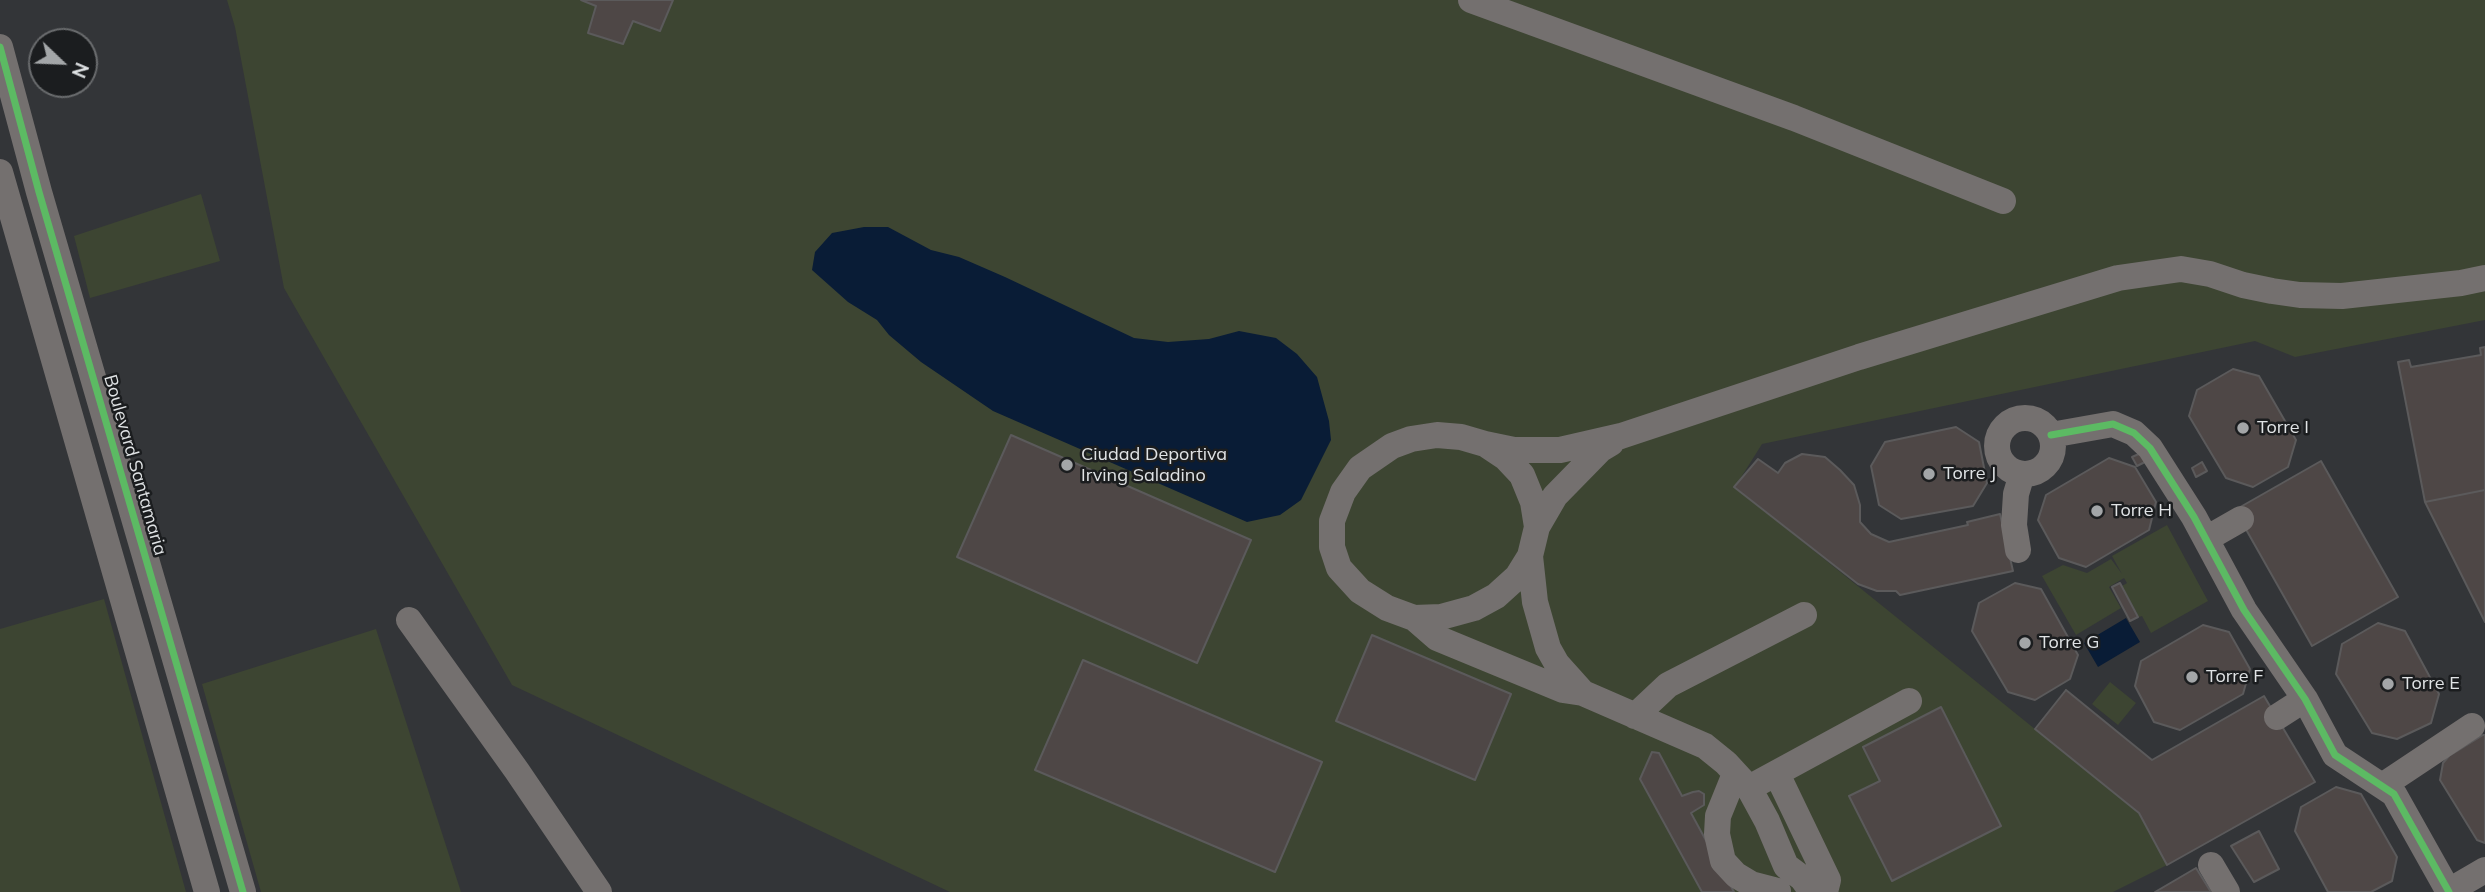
<!DOCTYPE html>
<style>
body{margin:0}
#map{position:relative;width:2485px;height:892px;overflow:hidden;background:#333538;font-family:Mulish,sans-serif}
canvas{display:block}
.north{position:absolute;left:28px;top:28px;width:70px;height:70px;box-sizing:border-box;background:#1b1d1f;border:2px solid #6a6c6e;border-radius:50%;rotate:113deg;font-size:19px;font-weight:700;line-height:28px;text-align:center;color:#e0e3e5}
.north::after{content:'';display:block;margin:auto;width:24px;height:32px;background:#a3a6a8;clip-path:polygon(50% 0,100% 100%,50% 72%,0 100%)}
</style>
<div id="map">
<canvas width="2485" height="892"></canvas>
<div class="north">N</div>
</div>
<script>
const ctx = document.querySelector('canvas').getContext('2d');
ctx.lineJoin = 'round';
function paint(path, color) { ctx.fillStyle = color; ctx.fill(path, 'evenodd'); }
const shape = rows => new Path2D(rows.map(r => 'M' + r).join(''));
function stroke(path, color, width, dash) { ctx.strokeStyle = color; ctx.lineWidth = width; ctx.lineCap = dash ? 'butt' : 'round'; ctx.setLineDash(dash || []); ctx.stroke(path); }
function label(font, color, halo, rows, align = 'center') {
  ctx.font = font + ' Mulish,sans-serif'; ctx.lineWidth = 5; ctx.setLineDash([]); ctx.textBaseline = 'middle'; ctx.strokeStyle = halo; ctx.fillStyle = color; for (const [text, x, y, turn = 0] of rows) {
    ctx.save(); ctx.translate(x, y); ctx.rotate((+turn || 0) * Math.PI / 180); ctx.textAlign = isNaN(turn) ? turn : align; if (halo) ctx.strokeText(text, 0, 0); ctx.fillText(text, 0, 0); ctx.restore();
  }
}
paint(shape([
 [227,0,2485,0,2485,320,2295,357,2255,341,1762,444,1735,487,2139,813,2167,865,2113,892,950,892,512,685,284,288,235,27],
 [201,194,220,261,90,298,74,236],
 [2167,525,2208,601,2151,633,2142,616,2139,617,2122,586,2127,583,2124,578,2109,587,2121,608,2076,635,2042,576,2063,565,2087,573,2111,559,2122,574,2112,556],
 [104,599,186,892,0,892,0,629],
 [376,629,461,892,261,892,202,684],
 [2110,682,2136,703,2118,725,2092,704]
]), '#3d4532');
paint(shape([
 [864,227,888,227,931,250,959,257,1005,277,1134,338,1168,342,1209,339,1239,331,1276,338,1297,354,1317,377,1329,421,1331,440,1301,500,1280,515,1247,522,993,411,921,362,889,335,877,320,848,302,812,270,815,252,832,233],
 [2126,618,2140,642,2098,667,2084,643]
]), '#091c36');
const building = shape([
 [581,0,673,0,660,31,633,21,623,44,588,33,596,6,581,0],
 [2485,347,2485,490,2425,502,2398,362,2409,360,2411,367,2481,355,2480,348,2485,347],
 [2233,369,2259,376,2296,440,2288,467,2253,487,2226,478,2189,416,2197,390,2233,369],
 [1956,427,1979,442,1987,483,1973,506,1901,519,1879,505,1871,466,1885,442,1956,427],
 [1011,435,1251,540,1197,663,957,557,1011,435],
 [2141,453,2145,462,2137,466,2132,457,2141,453],
 [1802,454,1825,457,1840,470,1854,485,1860,505,1860,522,1871,534,1889,542,1968,525,1967,522,2000,514,2013,571,1900,595,1896,591,1877,591,1858,584,1734,487,1758,459,1778,473,1785,463,1802,454],
 [2109,458,2135,467,2156,502,2149,530,2086,567,2059,558,2038,520,2046,495,2109,458],
 [2321,461,2398,597,2312,646,2235,510,2321,461],
 [2202,462,2207,471,2196,477,2192,468,2202,462],
 [2485,490,2485,622,2425,502,2485,490],
 [2015,583,2041,589,2078,655,2070,679,2035,700,2008,692,1972,631,1979,603,2015,583],
 [2120,583,2138,617,2130,621,2112,587,2120,583],
 [2378,623,2405,631,2439,694,2431,723,2397,739,2372,733,2336,674,2342,644,2378,623],
 [2203,625,2229,632,2250,669,2243,694,2180,730,2154,722,2135,686,2141,661,2203,625],
 [1372,635,1511,694,1475,780,1336,721,1372,635],
 [1083,660,1322,762,1275,872,1035,770,1083,660],
 [2066,690,2152,760,2264,696,2315,782,2167,865,2139,813,2035,729,2066,690],
 [1941,707,2001,826,1892,881,1849,796,1880,781,1863,747,1941,707],
 [2483,735,2485,735,2485,843,2477,840,2440,780,2443,763,2449,756,2483,735],
 [1652,752,1659,753,1682,796,1693,792,1699,791,1704,794,1704,805,1691,813,1734,892,1702,892,1640,779,1652,752],
 [2336,787,2361,794,2397,857,2392,881,2371,892,2328,892,2295,831,2301,807,2336,787],
 [2259,831,2279,869,2254,882,2231,846,2259,831],
 [2196,868,2211,892,2155,892,2196,868]
]);
paint(building, '#4e4746');
stroke(building, '#5b5a5b', 2);
stroke(shape([
 [1471,0,1794,118,2003,201],
 [0,47,39,192,243,892],
 [0,172,207,892],
 '1997 446a28 28 0 1 1 56 0a28 28 0 1 1-56 0Z',
 [1437,435,1461,437,1485,444,1506,458,1522,475,1533,502,1537,527,1530,556,1517,577,1496,596,1474,608,1441,617,1414,618,1387,608,1360,591,1339,568,1332,547,1332,521,1343,492,1360,468,1392,446,1411,439,1437,435],
 [2051,435,2113,424,2134,433,2150,448,2194,517,2244,610,2305,699,2335,755,2394,794,2449,892],
 [1485,444,1514,450,1560,450,1621,436,1859,357,2118,278,2181,269,2210,274,2243,285,2272,291,2300,295,2342,296,2461,283,2485,278],
 [1537,527,1555,496,1601,449,1611,443],
 [2206,539,2241,519],
 [2018,550,2014,525,2016,494,2022,474],
 [1530,556,1535,602,1548,648,1557,664,1583,693],
 [1414,618,1437,638,1563,690,1583,693,1705,746,1726,763,1749,788,1767,821,1786,866,1802,878,1812,892],
 [409,620,517,771,599,892],
 [1635,716,1668,685,1804,615],
 [2277,717,2305,699],
 [1735,774,1718,816,1717,834,1723,861,1736,875,1751,884,1778,891],
 [1777,774,1828,880,1825,892],
 [2382,786,2472,726],
 [1749,788,1909,701],
 [2211,865,2227,892],
 [2449,891,2485,870]
]), '#74706f', 26);
stroke(shape([
 [0,47,39,192,243,892],
 [2051,435,2113,424,2134,433,2150,448,2194,517,2244,610,2305,699,2335,755,2394,794,2449,892]
]), '#5cba63', 7);
for (const [x, y, r, color] of [
 [2243,428,7,"#a3a6a8"],
 [1067,465,7,"#a3a6a8"],
 [1929,474,7,"#a3a6a8"],
 [2097,511,7,"#a3a6a8"],
 [2025,643,7,"#a3a6a8"],
 [2192,677,7,"#a3a6a8"],
 [2388,684,7,"#a3a6a8"]
]) { const dot = new Path2D(); dot.arc(x, y, r, 0, 2 * Math.PI); ctx.fillStyle = color; ctx.fill(dot); stroke(dot, '#1b1d1f', 2.5); }
label('18px', '#e0e3e5', '#1b1d1f', [
 ["Torre I",2257,428],
 ["Ciudad Deportiva",1081,455],
 ["Irving Saladino",1081,476],
 ["Torre J",1943,474],
 ["Torre H",2111,511],
 ["Torre G",2039,643],
 ["Torre F",2206,677],
 ["Torre E",2402,684]
], 'left');
label('18px', '#e0e3e5', '#1b1d1f', [
 ["Boulevard Santamaria",135,465,74]
]);
</script>
